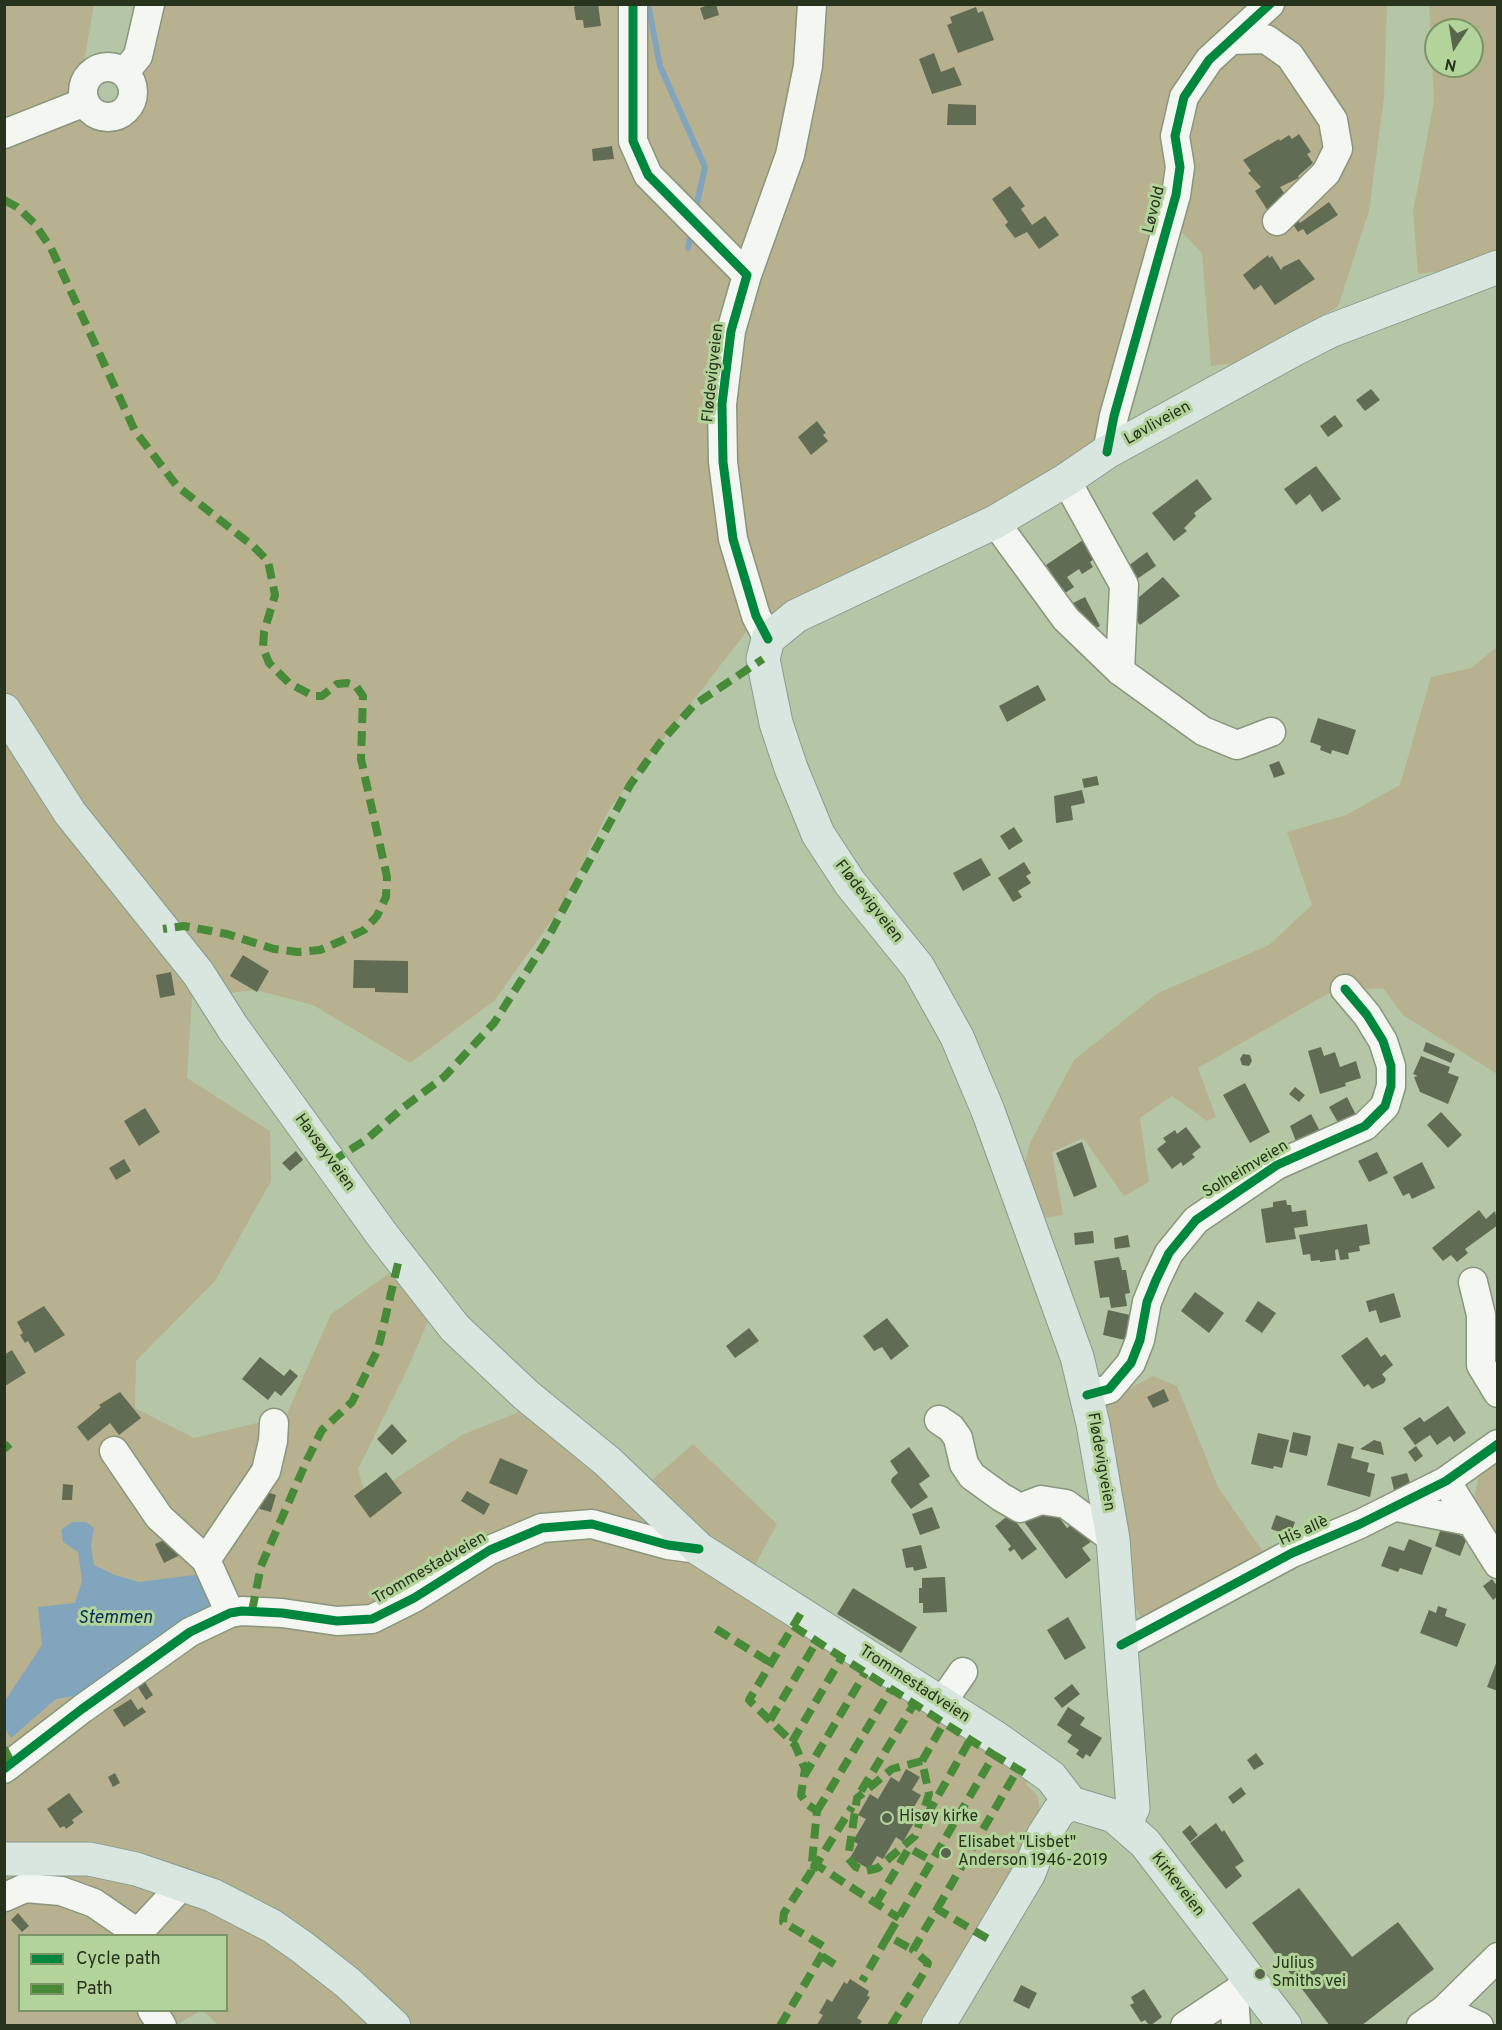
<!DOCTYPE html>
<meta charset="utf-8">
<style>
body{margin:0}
#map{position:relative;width:1502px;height:2030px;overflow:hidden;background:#b4c6a6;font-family:Overpass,sans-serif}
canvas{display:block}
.frame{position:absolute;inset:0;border:6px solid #27331d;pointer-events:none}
.legend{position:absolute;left:18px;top:1934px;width:210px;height:78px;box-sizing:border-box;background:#b2d399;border:2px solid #7a9367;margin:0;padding:8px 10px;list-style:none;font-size:18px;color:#27331d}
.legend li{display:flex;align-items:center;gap:12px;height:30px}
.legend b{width:30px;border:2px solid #7a9367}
.north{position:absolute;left:1424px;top:18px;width:60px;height:60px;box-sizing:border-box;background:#b2d399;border:2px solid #7a9367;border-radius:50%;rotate:192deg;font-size:16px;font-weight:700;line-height:24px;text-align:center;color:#27331d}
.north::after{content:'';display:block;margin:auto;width:21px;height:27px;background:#58664d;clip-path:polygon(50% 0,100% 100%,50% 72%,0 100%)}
</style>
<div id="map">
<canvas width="1502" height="2030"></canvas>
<div class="frame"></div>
<ul class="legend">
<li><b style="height:8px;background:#00873e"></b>Cycle path</li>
<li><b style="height:8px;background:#478a38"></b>Path</li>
</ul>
<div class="north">N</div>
</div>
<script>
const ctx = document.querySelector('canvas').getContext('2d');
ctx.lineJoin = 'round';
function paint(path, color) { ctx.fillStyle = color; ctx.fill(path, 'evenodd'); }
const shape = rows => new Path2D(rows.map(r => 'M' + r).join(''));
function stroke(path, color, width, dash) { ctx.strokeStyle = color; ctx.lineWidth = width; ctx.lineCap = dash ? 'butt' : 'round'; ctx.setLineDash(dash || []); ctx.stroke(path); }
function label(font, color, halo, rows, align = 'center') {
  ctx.font = font + ' Overpass,sans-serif'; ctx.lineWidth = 6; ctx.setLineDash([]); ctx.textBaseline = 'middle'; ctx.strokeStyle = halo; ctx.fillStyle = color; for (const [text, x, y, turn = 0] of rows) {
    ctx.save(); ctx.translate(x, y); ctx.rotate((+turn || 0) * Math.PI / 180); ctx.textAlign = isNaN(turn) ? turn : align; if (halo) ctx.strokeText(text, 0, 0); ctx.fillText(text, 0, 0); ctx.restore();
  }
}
paint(shape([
 [5,5,94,5,79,89,93,118,137,89,157,5,1387,5,1384,97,1369,211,1338,307,1238,363,1211,366,1202,253,1174,224,1109,445,850,588,747,631,610,808,560,909,494,1001,410,1063,313,1005,255,990,192,997,187,1078,270,1131,271,1181,215,1281,136,1361,135,1408,194,1438,286,1416,331,1314,390,1273,431,1314,408,1368,358,1469,366,1498,462,1435,529,1408,635,1495,693,1444,777,1524,745,1584,1031,1773,1026,1784,1038,1797,1040,1811,1036,1829,921,2025,218,2025,204,2011,226,2010,226,1936,20,1936,20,2010,200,2011,176,2025,5,2026],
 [1429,5,1497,5,1497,259,1469,267,1418,274,1413,212,1434,101],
 [1436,30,1472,30,1472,66,1436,66],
 [1497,647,1497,1074,1403,1015,1383,988,1329,993,1198,1068,1216,1117,1207,1121,1172,1096,1140,1118,1149,1182,1124,1196,1083,1138,1052,1152,1063,1215,1043,1218,1023,1169,1030,1143,1074,1060,1158,993,1269,945,1312,905,1287,832,1346,815,1400,785,1431,677,1471,668],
 [1153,1376,1177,1386,1218,1487,1266,1556,1145,1624,1135,1607,1115,1450,1100,1408,1108,1400],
 [1497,1455,1497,1556,1474,1498,1481,1466]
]), '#b8b190');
paint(shape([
 [72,1522,86,1522,94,1528,91,1546,94,1565,115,1575,139,1582,202,1574,213,1603,76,1696,56,1699,11,1738,5,1729,4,1702,42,1645,38,1607,75,1603,82,1581,78,1552,63,1542,61,1530]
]), '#82a5be');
stroke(shape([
 [648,4,660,66,705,167,695,212],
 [688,248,691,231]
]), '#82a5be', 6);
paint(shape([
 [579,4,598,4,601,26,584,28,583,20,576,20,574,7],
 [711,4,716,4,719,15,704,20,700,8],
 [976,7,978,13,983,11,994,40,958,53,947,25,952,23,950,17],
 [934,53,941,72,954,67,962,85,932,94,919,59],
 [948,104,976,105,976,125,947,125],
 [1299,134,1311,152,1307,154,1313,163,1298,176,1299,178,1280,187,1290,202,1270,214,1255,191,1261,187,1248,173,1251,171,1243,160,1279,139,1280,141,1289,135,1292,139],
 [612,146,614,159,593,161,592,149],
 [1010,186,1025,206,1021,209,1032,225,1045,216,1059,235,1039,249,1027,232,1015,238,1005,225,1008,222,992,199],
 [1329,202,1338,215,1307,235,1303,229,1298,232,1290,220,1296,216,1300,223],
 [1268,255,1269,258,1272,256,1281,270,1283,267,1299,259,1315,279,1275,305,1261,285,1254,290,1243,275],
 [1371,389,1380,400,1365,411,1356,400],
 [1335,415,1343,426,1328,437,1320,426],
 [817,421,826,433,823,435,828,441,811,455,798,437],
 [1316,466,1341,499,1322,512,1310,494,1296,505,1284,489],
 [1197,479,1212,499,1194,513,1196,516,1184,528,1187,531,1174,541,1152,513],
 [1086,538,1098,556,1090,562,1093,567,1082,574,1079,569,1067,577,1074,587,1065,593,1046,565],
 [1147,552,1156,566,1137,579,1128,566],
 [1163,577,1180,596,1140,625,1126,608],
 [1085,597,1100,626,1086,633,1071,604],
 [1038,685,1046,700,1007,722,999,706],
 [1318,718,1356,730,1348,755,1332,750,1331,754,1320,750,1321,746,1310,742],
 [1279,761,1285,774,1274,778,1269,765],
 [1097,776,1099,785,1084,788,1082,779],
 [1082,790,1085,803,1071,806,1073,820,1056,823,1054,796],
 [1014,827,1023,841,1009,850,1000,836],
 [981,858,991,875,963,891,953,873],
 [1024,862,1031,873,1026,876,1031,883,1018,891,1022,897,1013,902,998,878],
 [243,955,269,971,257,992,230,976],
 [354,960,408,961,408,993,375,992,375,988,353,988],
 [171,972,175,995,160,998,156,975],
 [1426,1042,1455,1054,1451,1063,1423,1051],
 [1321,1047,1324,1056,1335,1052,1340,1067,1356,1061,1361,1078,1345,1083,1346,1086,1320,1094,1308,1051],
 [1243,1054,1250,1055,1252,1061,1249,1066,1242,1065,1240,1059],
 [1421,1056,1450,1067,1448,1073,1459,1077,1448,1104,1420,1092,1414,1077,1418,1076,1413,1074],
 [1245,1083,1270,1132,1250,1143,1223,1095],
 [1295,1087,1305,1095,1299,1102,1289,1094],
 [1347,1097,1356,1115,1339,1124,1329,1107],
 [145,1108,160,1132,139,1146,124,1121],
 [1441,1112,1462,1135,1448,1148,1427,1125],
 [1311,1114,1320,1131,1297,1144,1290,1126],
 [1186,1127,1201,1147,1192,1154,1195,1157,1183,1166,1181,1162,1172,1169,1157,1149,1166,1142,1163,1138,1175,1130,1177,1134],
 [1082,1142,1097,1187,1074,1197,1056,1153],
 [296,1151,303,1160,290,1171,282,1163],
 [1377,1152,1388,1173,1369,1182,1358,1161],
 [124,1159,131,1171,116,1180,109,1168],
 [1422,1162,1435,1188,1412,1199,1409,1193,1403,1196,1393,1177],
 [1286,1200,1287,1205,1291,1205,1292,1212,1306,1210,1308,1226,1294,1228,1296,1239,1266,1243,1261,1209,1273,1207,1273,1202],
 [1479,1210,1486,1219,1495,1211,1498,1225,1465,1249,1468,1253,1457,1262,1451,1255,1443,1261,1432,1248],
 [1367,1224,1370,1244,1359,1246,1360,1251,1348,1253,1349,1259,1340,1260,1338,1249,1335,1250,1336,1260,1320,1262,1320,1260,1311,1261,1310,1254,1303,1255,1299,1235],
 [1093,1231,1094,1243,1075,1245,1074,1233],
 [1128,1235,1130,1247,1115,1249,1114,1238],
 [1119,1257,1122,1270,1126,1270,1130,1293,1125,1294,1127,1306,1111,1308,1109,1297,1100,1298,1094,1261],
 [1195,1292,1224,1313,1209,1333,1181,1311],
 [1394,1293,1401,1317,1380,1323,1376,1310,1369,1312,1366,1301],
 [1258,1301,1276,1313,1262,1333,1245,1321],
 [44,1306,65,1335,35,1353,28,1341,25,1343,20,1335,23,1333,17,1322],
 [1108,1310,1130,1315,1125,1340,1103,1335],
 [887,1318,909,1346,891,1360,882,1347,874,1351,863,1336],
 [749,1328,759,1341,735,1358,726,1346],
 [1367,1337,1381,1357,1385,1354,1393,1365,1382,1374,1386,1379,1384,1383,1372,1389,1368,1384,1364,1387,1341,1356],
 [12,1350,26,1373,5,1386,4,1355],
 [260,1357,284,1376,290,1369,298,1376,281,1396,275,1391,268,1400,242,1379],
 [1164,1389,1169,1401,1153,1408,1147,1397],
 [120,1392,141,1418,119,1435,110,1423,88,1441,77,1427,101,1407,99,1405],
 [1448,1406,1466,1433,1454,1442,1450,1436,1437,1445,1430,1435,1415,1445,1403,1428,1420,1417,1424,1422],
 [392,1424,407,1441,392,1455,377,1439],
 [1293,1432,1311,1436,1307,1456,1289,1452],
 [1258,1433,1289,1440,1282,1468,1274,1466,1273,1469,1251,1464],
 [1374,1440,1381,1442,1384,1455,1360,1449],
 [1338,1443,1354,1447,1351,1458,1369,1463,1367,1472,1375,1474,1370,1497,1327,1485],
 [1416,1446,1423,1456,1415,1462,1408,1452],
 [909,1447,930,1476,919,1484,928,1497,911,1509,891,1482,892,1478,898,1473,890,1461],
 [500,1458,528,1470,517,1495,489,1483],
 [386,1472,402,1493,370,1518,354,1496],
 [1407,1473,1411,1486,1394,1490,1391,1477],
 [63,1484,73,1485,72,1500,62,1500],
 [261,1490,276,1495,271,1512,256,1508],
 [467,1491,490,1504,484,1515,461,1501],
 [1050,1505,1067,1528,1076,1521,1092,1541,1082,1548,1091,1560,1066,1579,1025,1523],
 [932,1507,940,1528,920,1535,912,1514],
 [1010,1514,1037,1549,1022,1560,1014,1549,1010,1552,1008,1549,1011,1546,995,1526],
 [1276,1515,1295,1522,1290,1536,1271,1529],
 [1441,1528,1467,1538,1460,1556,1435,1546],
 [171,1537,180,1555,164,1563,155,1544],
 [1409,1539,1432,1548,1422,1575,1400,1568,1398,1572,1381,1566,1389,1546,1404,1551],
 [921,1545,927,1568,914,1571,913,1567,906,1568,902,1549],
 [945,1577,947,1612,923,1613,923,1603,919,1603,919,1588,922,1588,922,1578],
 [1492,1579,1498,1587,1498,1596,1493,1600,1483,1586],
 [853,1588,917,1627,901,1653,837,1614],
 [1438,1606,1447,1609,1445,1616,1466,1624,1457,1647,1420,1633,1429,1610,1436,1613],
 [1068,1617,1086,1648,1065,1660,1047,1630],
 [1498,1658,1498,1691,1487,1687],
 [145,1682,153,1695,146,1700,138,1687],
 [1072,1684,1080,1694,1062,1708,1054,1698],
 [131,1699,138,1710,142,1707,146,1712,124,1727,113,1710],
 [1068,1707,1085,1718,1080,1725,1102,1738,1090,1757,1086,1754,1083,1759,1076,1754,1079,1750,1067,1742,1072,1735,1057,1725],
 [1256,1753,1264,1764,1254,1770,1247,1760],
 [906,1769,920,1777,912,1790,921,1795,908,1817,915,1821,903,1842,896,1837,883,1859,877,1856,869,1869,850,1858,858,1844,853,1841,866,1819,858,1815,870,1794,878,1799,891,1777,899,1782],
 [115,1773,120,1783,113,1787,108,1777],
 [1241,1787,1246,1794,1233,1804,1228,1797],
 [69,1793,83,1812,72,1820,74,1823,66,1829,64,1826,60,1828,47,1809],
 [1216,1823,1222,1832,1224,1830,1244,1861,1235,1867,1242,1876,1226,1889,1190,1843],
 [1190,1825,1198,1835,1190,1842,1182,1832],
 [1299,1888,1352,1957,1398,1922,1434,1969,1361,2026,1330,2026,1252,1923],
 [18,1913,29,1926,22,1932,11,1920],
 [850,1979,869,1991,867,1996,870,1997,857,2018,862,2021,859,2026,816,2026,823,2015,819,2013,827,1999,832,2002,844,1982,847,1984],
 [1021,1985,1037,1993,1029,2009,1013,2001],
 [1144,1989,1162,2017,1150,2026,1145,2020,1141,2022,1130,2005,1134,2003,1131,1997]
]), '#606d54');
const minor = shape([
 [633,4,633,141,648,175,747,275,731,331,722,404,723,462,733,539,756,616,768,639],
 [1231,40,1266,39,1290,56,1333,120,1338,149,1326,173,1277,221],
 '83 92a25 25 0 1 1 50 0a25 25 0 1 1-50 0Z',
 [124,73,138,56,150,4],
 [4,134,85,102],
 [747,275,790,155,808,66,812,4],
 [1107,452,1114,416,1176,195,1180,167,1175,136,1184,97,1209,60,1270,4],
 [1066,480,1124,585,1120,671],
 [995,522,1066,619,1120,671,1203,731,1237,745,1271,732],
 [1473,1282,1481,1315,1481,1365,1498,1393],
 [1087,1395,1109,1389,1131,1363,1140,1340,1147,1302,1156,1280,1169,1253,1196,1220,1277,1165,1365,1126,1385,1106,1391,1086,1391,1066,1383,1041,1367,1015,1345,989],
 [939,1420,951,1428,958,1438,964,1464,972,1476,1001,1497,1020,1508,1041,1500,1066,1504,1113,1539],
 [114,1451,159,1517,206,1560,230,1613],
 [1446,1481,1498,1564],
 [1397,1507,1469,1521],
 [206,1560,266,1471,273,1441,274,1423],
 [1121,1645,1292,1553,1360,1524,1446,1481,1498,1444],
 [942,1702,963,1672],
 [4,1769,82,1709,190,1632,230,1613,242,1611,282,1613,337,1621,372,1619,414,1598,490,1550,542,1528,592,1524,668,1545,699,1549],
 [5,1897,25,1888,61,1891,94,1903,136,1932],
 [135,1936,174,1894,181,1882],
 [1234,1995,1236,2026],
 [152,2010,162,2026],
 [1444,2010,1479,2026],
 [1185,2026,1251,1982],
 [1421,2026,1444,2010,1498,1957]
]);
const major = shape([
 [4,710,70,813,198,973,233,1028,383,1236,455,1328,526,1395,607,1461,699,1549,996,1738,1051,1777,1071,1803],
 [1071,1803,1114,1816,1145,1843,1285,2026],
 [1125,1825,1133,1808,1113,1539,1093,1424,1077,1357,988,1111,957,1037,918,967,850,883,818,834,791,768,776,723,763,659,768,639,796,616,995,522,1066,480,1107,452,1295,349,1330,331,1498,267],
 [4,1859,89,1859,136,1869,212,1895,272,1926,302,1947,348,1983,394,2026],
 [938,2026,1029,1873,1043,1836,1059,1811,1071,1803]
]);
stroke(minor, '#88967d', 31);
stroke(major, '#859d8d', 35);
stroke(minor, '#f4f6f2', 28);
stroke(major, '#d9e5df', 33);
stroke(shape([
 [4,200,17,207,34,223,51,248,135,431,177,486,253,546,268,561,275,595,264,632,263,648,269,663,289,683,313,696,322,696,337,684,347,683,356,686,363,696,361,759,387,877,386,897,377,916,364,930,341,941,320,950,298,952,274,949,227,934,184,926,163,929],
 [331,1162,367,1139,404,1107,444,1077,494,1023,545,943,630,785,660,743,694,705,763,659],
 [4,1449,10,1444],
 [252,1611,261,1566,307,1460,322,1430,352,1402,378,1349,399,1259],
 [793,1626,994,1755],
 [716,1629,771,1663],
 [770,1720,817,1641],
 [792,1742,842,1657],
 [4,1748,12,1764],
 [922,1761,892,1769,857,1798,848,1858,856,1867,866,1871,878,1868,915,1836,929,1794,922,1761,944,1723],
 [804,1776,865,1673],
 [861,1791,914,1704],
 [817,1811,891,1689],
 [927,1815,970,1740],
 [812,1862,899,1918],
 [813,1870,852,1807],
 [876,1903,909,1848,932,1861],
 [937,1909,1018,1769],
 [888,1936,994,1755,1028,1775],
 [822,1956,837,1966],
 [869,1969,888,1936,913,1950],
 [862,1981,865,1976],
 [780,2026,823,1953,823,1946,783,1922,784,1913,811,1872,817,1811,807,1804,801,1795,805,1769,795,1745,749,1700,801,1613],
 [891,2026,926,1969,928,1963,913,1950,937,1909,990,1940]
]), '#478a38', 8, [15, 8]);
stroke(shape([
 [633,4,633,141,648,175,747,275,731,331,722,404,723,462,733,539,756,616,768,639],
 [1107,452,1114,416,1176,195,1180,167,1175,136,1184,97,1209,60,1270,4],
 [1087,1395,1109,1389,1131,1363,1140,1340,1147,1302,1156,1280,1169,1253,1196,1220,1277,1165,1365,1126,1385,1106,1391,1086,1391,1066,1383,1041,1367,1015,1345,989],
 [1121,1645,1292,1553,1360,1524,1446,1481,1498,1444],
 [4,1769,82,1709,190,1632,230,1613,242,1611,282,1613,337,1621,372,1619,414,1598,490,1550,542,1528,592,1524,668,1545,699,1549]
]), '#00873e', 9);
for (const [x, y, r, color] of [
 [887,1818,6,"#58664d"],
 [946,1853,6,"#58664d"],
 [1260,1974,6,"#58664d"]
]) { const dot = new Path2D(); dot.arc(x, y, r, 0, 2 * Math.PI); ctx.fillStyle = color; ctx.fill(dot); stroke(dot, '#b2d399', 2); }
label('16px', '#27331d', '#b2d399', [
 ["Løvold",1155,210,-76],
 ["Flødevigveien",714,373,-84],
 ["Løvliveien",1158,424,-29],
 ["Flødevigveien",868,902,52],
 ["Havsøyveien",324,1153,54],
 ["Solheimveien",1246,1170,-31],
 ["Flødevigveien",1100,1462,80],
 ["His allè",1304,1532,-24],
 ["Trommestadveien",430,1569,-30],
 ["Trommestadveien",914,1685,33],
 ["Kirkeveien",1177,1885,52]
]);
label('16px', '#27331d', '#b2d399', [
 ["Hisøy kirke",899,1818],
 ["Elisabet \"Lisbet\"",958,1844],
 ["Anderson 1946-2019",958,1862],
 ["Julius",1272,1965],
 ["Smiths vei",1272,1983]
], 'left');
label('italic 18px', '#002d5a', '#b2d399', [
 ["Stemmen",115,1619]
]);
</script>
